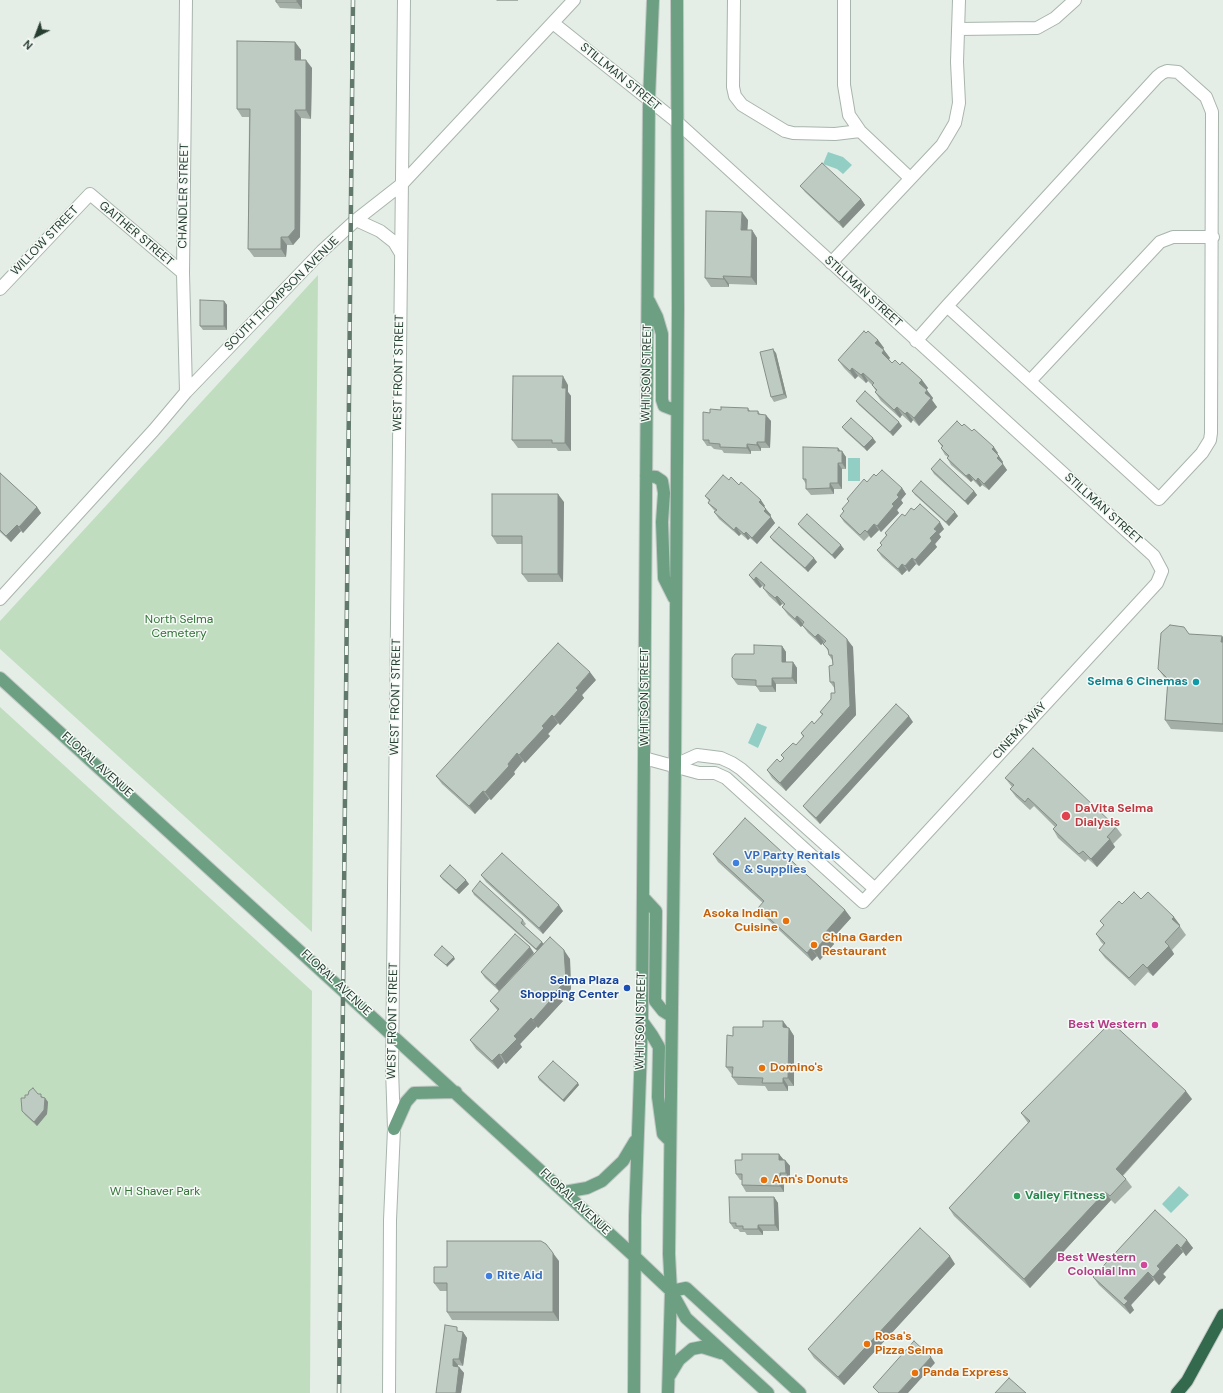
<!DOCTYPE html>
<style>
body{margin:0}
#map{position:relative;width:1223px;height:1393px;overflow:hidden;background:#e5ede7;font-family:"DM Sans",sans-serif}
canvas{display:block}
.north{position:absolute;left:16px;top:16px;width:40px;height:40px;-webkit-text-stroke:3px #f6faf7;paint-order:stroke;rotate:222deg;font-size:11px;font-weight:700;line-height:16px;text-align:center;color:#253e30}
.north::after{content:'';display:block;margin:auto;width:14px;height:18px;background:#253e30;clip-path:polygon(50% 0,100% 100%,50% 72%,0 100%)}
</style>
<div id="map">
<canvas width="1223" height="1393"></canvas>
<div class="north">N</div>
</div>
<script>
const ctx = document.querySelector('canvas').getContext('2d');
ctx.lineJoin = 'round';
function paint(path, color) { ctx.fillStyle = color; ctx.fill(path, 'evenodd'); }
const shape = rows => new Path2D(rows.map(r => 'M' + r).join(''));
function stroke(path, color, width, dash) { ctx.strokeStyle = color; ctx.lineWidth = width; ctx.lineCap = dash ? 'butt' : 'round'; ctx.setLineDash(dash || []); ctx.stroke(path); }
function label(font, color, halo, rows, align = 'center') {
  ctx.font = font + ' "DM Sans",sans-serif'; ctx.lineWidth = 3; ctx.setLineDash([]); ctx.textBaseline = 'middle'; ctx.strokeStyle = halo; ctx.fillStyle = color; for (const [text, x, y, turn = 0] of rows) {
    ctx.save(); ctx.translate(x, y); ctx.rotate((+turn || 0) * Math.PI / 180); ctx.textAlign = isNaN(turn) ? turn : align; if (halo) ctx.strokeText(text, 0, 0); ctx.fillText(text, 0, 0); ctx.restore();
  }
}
paint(shape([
 [318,275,312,932,0,649,0,621],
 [0,707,312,991,310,1393,0,1393]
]), '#c1ddc0');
paint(shape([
 [828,152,843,157,852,165,843,174,837,169,823,164],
 [848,458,860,458,860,481,848,481],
 [757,723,767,727,758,748,748,743],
 [1179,1186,1189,1195,1171,1213,1162,1204]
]), '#92cec4');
const minor = shape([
 [186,0,183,273,186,392],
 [734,0,733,87,735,96,742,105,785,131,793,133,835,134,860,131],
 [844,0,844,85,849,115,860,131,910,178],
 [553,23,677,122,1154,556,1162,571,1157,583,863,902,726,778,715,773,699,773,644,758],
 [958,29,1037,28,1055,18,1075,0],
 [356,220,380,231,394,242,400,252],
 [831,263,942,145,955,123,959,103,957,62,959,0],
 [0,289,90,194,183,273],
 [916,341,947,306,1157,77,1162,73,1167,71,1178,72,1206,97,1212,112,1211,433,1210,440,1202,453,1159,499,947,306],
 [1030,381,1160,242,1173,237,1213,237],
 [0,599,154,430,186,392,322,251,356,220,402,184,574,0],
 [675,765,697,755,721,758,732,763,741,769,875,889],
 [389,1393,390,1220,394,1129,392,1068,404,0]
]);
const major = shape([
 [649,301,657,317,662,334,662,400,664,406,677,411],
 [646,476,656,477,662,481,664,493,662,522,664,578,674,598],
 [0,678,634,1256,671,1291,686,1318,768,1393],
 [643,897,656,911,655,1001,663,1011,671,1016],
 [642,1021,652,1035,659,1047,658,1097,663,1134,668,1139],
 [394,1129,406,1102,414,1093,456,1092],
 [564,1192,587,1188,602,1181,623,1161,635,1141],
 [671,1291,686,1288,800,1393],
 [670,1375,679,1360,692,1349,702,1347,721,1353],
 [634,1393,635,1216,642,1021,649,100,653,0],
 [668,1393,671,1291,669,1254,675,765,678,308,677,0]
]);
const highway = shape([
 [1177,1393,1187,1381,1223,1315]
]);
stroke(minor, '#a8b5ac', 14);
stroke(major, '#c2c9c5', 14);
stroke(highway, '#c2c9c5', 14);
stroke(minor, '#fff', 12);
stroke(major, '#6da083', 12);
stroke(highway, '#33694d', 12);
const rail = shape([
 [339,1393,353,0]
]);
stroke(rail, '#60796b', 4.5);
stroke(rail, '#f6faf7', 3, [9]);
paint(shape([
 [302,0,302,9,280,8,276,2],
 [496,0,518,0,518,1,497,1],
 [295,42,301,50,301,60,312,68,311,119,301,118,300,237,293,245,287,245,286,257,254,257,248,249,249,117,242,117,237,109],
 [800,186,861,199,865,205,843,228,805,192],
 [748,220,747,230,752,230,757,238,757,285,729,284,729,287,711,287,705,278],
 [224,301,227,305,227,330,203,330,200,326],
 [866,333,878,340,884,348,883,349,890,358,889,359,892,363,900,365,922,380,928,388,926,390,933,398,932,400,937,407,919,426,913,420,911,423,902,415,900,418,881,401,875,392,876,391,872,385,868,381,866,383,858,376,855,379,844,368,838,360],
 [776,353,787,398,774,402,771,397],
 [568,385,568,392,571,396,571,451,558,451,556,448,518,448,512,440],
 [856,401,902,426,893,436,859,405],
 [748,408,750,411,758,411,760,414,771,421,770,448,761,448,761,451,751,451,751,454,724,453,722,450,714,449,711,446,707,446,703,440,710,413,721,410],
 [962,426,972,431,998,453,997,454,1003,462,1002,463,1007,470,989,490,982,485,980,487,973,480,971,482,951,465,947,458,948,457,945,455,941,448,942,447,938,441],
 [842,427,876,442,867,451,845,431],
 [838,448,846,457,846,469,842,469,842,489,834,489,834,494,811,495,806,489,806,484,803,479],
 [931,469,974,491,977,495,968,505,934,474],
 [0,473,37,507,41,513,23,533,21,531,11,542,0,532],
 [876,476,902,488,906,494,901,500,903,503,897,510,899,513,881,532,879,530,871,538,869,536,864,541,844,522,840,516,844,512,842,509,849,502,847,499,867,482],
 [729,480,739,485,765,506,764,507,771,515,770,516,775,523,757,544,750,538,748,540,741,534,739,536,719,519,714,512,715,511,713,509,708,503,709,501,705,496],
 [912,491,958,516,949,526,915,495],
 [564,502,563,582,528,582,522,574,522,544,497,544,492,536],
 [914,510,944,529,939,534,941,537,935,544,937,547,919,566,916,564,909,572,907,570,902,575,882,557,877,550,882,546,880,543,886,536,885,533,905,516],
 [798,524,844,549,835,559,801,528],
 [770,537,817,562,808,572,773,541],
 [761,562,853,647,856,715,786,791,772,778,767,770,780,762,784,758,781,755,796,745,803,737,801,733,814,724,822,715,820,712,831,699,835,693,835,689,830,682,833,665,832,660,829,655,829,652,823,644,824,643,824,642,821,645,808,633,802,625,803,624,801,627,788,615,782,607,784,605,782,604,780,606,769,596,763,588,764,587,762,586,760,588,755,583,749,575],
 [1189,634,1223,637,1223,732,1171,729,1165,720,1168,681,1164,677,1158,669],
 [782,646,786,652,786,662,793,662,797,668,797,684,776,684,776,692,760,692,756,686,738,685,736,683,732,677,754,654],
 [596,680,582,695,584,698,560,725,558,723,548,734,550,736,525,763,523,761,514,772,515,774,491,800,489,799,475,814,442,784,436,776],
 [913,722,820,824,808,812,803,806],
 [1005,778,1116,827,1122,835,1113,844,1115,847,1097,867,1088,859,1085,862,1058,838,1053,829,1055,827,1034,806,1030,810,1016,797,1010,789,1012,787],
 [713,854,845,910,851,918,831,940,834,944,820,960,817,956,812,961,764,916,758,908,763,903,718,862],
 [481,875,563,911,543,934,486,882],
 [440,876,469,884,459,894,443,880],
 [472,891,523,920,526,924,524,926,544,944,570,959,571,989,561,1000,563,1001,538,1028,537,1026,520,1044,522,1047,506,1064,504,1062,498,1069,476,1049,470,1040,498,1011,490,1001,537,951,474,895],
 [1141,899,1180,925,1179,925,1186,935,1172,950,1174,954,1153,976,1148,972,1135,986,1105,958,1099,950,1104,945,1101,942,1096,934,1104,926,1100,921,1122,904],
 [534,953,499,991,485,978,481,972],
 [789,1028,794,1036,794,1086,788,1086,788,1091,768,1091,765,1086,738,1085,732,1077,732,1075,726,1067,733,1036],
 [538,1077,579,1085,564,1102,539,1080],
 [38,1094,43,1097,45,1098,48,1102,47,1114,37,1126,25,1115,22,1111,25,1098],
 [1192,1099,1123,1176,1126,1179,1132,1187,1115,1204,1111,1200,1030,1288,954,1216,949,1208,1028,1123,1021,1113],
 [784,1160,785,1160,790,1166,790,1179,784,1179,784,1192,746,1192,742,1185,742,1180,740,1180,736,1174],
 [774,1197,778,1203,779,1231,763,1231,763,1235,747,1235,745,1232,740,1232,738,1229,734,1229,730,1223],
 [1155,1210,1193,1248,1186,1256,1183,1252,1163,1274,1166,1277,1159,1285,1154,1280,1131,1305,1134,1310,1130,1314,1099,1285,1093,1277],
 [559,1261,559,1321,452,1320,447,1312,447,1291,440,1291,434,1283,447,1267],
 [955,1264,844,1385,814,1358,808,1349],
 [460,1331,463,1332,467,1338,463,1366,458,1365,458,1367,459,1367,464,1373,461,1393,436,1393]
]), '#a3afa7');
paint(shape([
 [297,0,302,0,302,9,297,2],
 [295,42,301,50,301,68,295,60],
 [306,60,312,68,311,119,306,110],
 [295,110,301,118,300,237,293,245,288,237],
 [861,199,865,205,843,228,839,222],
 [742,212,748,220,747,238,741,230],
 [752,230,757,238,757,285,751,277],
 [281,237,287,245,286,257,281,249],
 [723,276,729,284,729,287,724,279],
 [224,301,227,305,227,330,224,326],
 [878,340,884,348,881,351,875,343],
 [773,349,776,353,787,398,784,394],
 [884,350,890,358,887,361,882,353],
 [852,368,858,376,855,379,850,371],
 [863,373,868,381,866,383,861,375],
 [563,376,568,385,568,392,571,396,571,451,565,443,562,388],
 [922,380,928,388,925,391,919,383],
 [927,390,933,398,932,400,937,407,919,426,914,418,925,393],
 [897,407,902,415,900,418,894,410],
 [907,412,913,420,911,423,905,414],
 [766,415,771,421,770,448,765,442],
 [899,422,902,426,893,436,890,432],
 [873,438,876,442,867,451,864,447],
 [757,442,761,448,761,451,757,445],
 [747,444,751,451,751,454,747,448],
 [994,447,998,453,996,455,992,449],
 [838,448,842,453,842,451,846,457,846,469,842,463,838,451],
 [999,456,1003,462,1001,465,997,458],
 [838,463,842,469,842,489,838,483],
 [1003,464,1007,470,989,490,984,484],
 [969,474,973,480,971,482,966,476],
 [978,478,982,485,980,487,976,481],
 [830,483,834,489,834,494,830,488],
 [902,488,906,494,901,500,903,503,897,510,899,513,881,532,877,526,892,504,897,495],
 [974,491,977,495,968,505,965,501],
 [558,494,564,502,563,582,558,574],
 [761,500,765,506,763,508,759,502],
 [37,507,41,513,23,533,19,527],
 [766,509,771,515,769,518,764,511],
 [955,512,958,516,949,526,946,522],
 [771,517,775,523,757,544,752,538],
 [940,522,944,529,939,534,941,537,935,544,937,547,919,566,915,560,930,538,934,529],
 [874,524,879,530,871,538,867,532],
 [17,525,21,531,11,542,6,536],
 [736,527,741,534,739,536,734,530],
 [746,532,750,538,748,540,744,534],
 [841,545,844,549,835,559,832,555],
 [814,558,817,562,808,572,805,568],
 [912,558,916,564,909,572,905,566],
 [902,564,907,570,902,575,898,569],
 [756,577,762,586,760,588,754,580],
 [777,596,782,604,780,606,775,598],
 [797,616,803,624,801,627,795,619],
 [818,634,824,642,821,645,815,637],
 [1222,636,1223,637,1223,644,1221,642],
 [847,639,853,647,856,715,786,791,780,783,850,706],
 [782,646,786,652,786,668,782,662],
 [793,662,797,668,797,684,792,678],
 [590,672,596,680,582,695,584,698,560,725,554,717,576,688],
 [772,678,776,684,776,692,772,686],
 [552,715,558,723,548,734,550,736,525,763,519,755,542,726],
 [909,716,913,722,820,824,816,818],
 [517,753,523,761,514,772,515,774,491,800,485,792,508,764],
 [483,791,489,799,475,814,469,806],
 [1110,839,1115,847,1097,867,1091,859],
 [466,880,469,884,459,894,456,890],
 [559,905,563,911,543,934,539,928],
 [845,910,851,918,831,940,834,944,820,960,814,951,825,933],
 [1174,917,1180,925,1178,927,1172,919],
 [542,942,545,946,539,953,536,949],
 [1169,946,1174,954,1153,976,1147,968],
 [530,947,534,953,499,991,495,985],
 [811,948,817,956,812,961,807,953],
 [564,950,570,959,571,989,561,1000,563,1001,538,1028,533,1020,555,992],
 [454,957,455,959,447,967,446,965],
 [531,1018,537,1026,520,1044,522,1047,506,1064,501,1055,514,1036],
 [783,1021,789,1029,789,1028,794,1036,794,1086,788,1078,783,1027],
 [499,1054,504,1062,498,1069,492,1061],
 [783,1078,788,1086,788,1091,783,1083],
 [578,1083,579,1085,564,1102,563,1100],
 [1186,1091,1192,1099,1121,1177,1116,1169],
 [45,1098,48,1102,47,1114,37,1126,34,1122],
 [779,1154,784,1160,784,1167,779,1160],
 [785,1160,790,1166,790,1179,786,1173],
 [780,1173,784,1179,784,1192,780,1186],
 [1105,1192,1111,1200,1030,1288,1024,1279],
 [774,1197,778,1203,779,1231,775,1225],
 [758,1225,763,1231,763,1235,758,1229],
 [1187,1240,1193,1248,1186,1256,1181,1248],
 [1177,1244,1183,1252,1163,1274,1166,1277,1159,1285,1153,1277,1157,1266],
 [553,1253,559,1261,559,1321,553,1312],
 [950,1256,955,1264,844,1385,838,1377],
 [1148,1272,1154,1280,1131,1305,1134,1310,1130,1314,1124,1305,1124,1298],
 [463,1332,467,1338,463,1366,459,1359],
 [931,1357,935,1363,908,1393,898,1393],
 [453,1359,458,1365,457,1372,453,1366],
 [459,1367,464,1373,461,1393,456,1393]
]), '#858e88');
const building = shape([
 [276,0,297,0,297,2,276,2,276,0],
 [237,41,295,42,295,60,306,60,306,110,295,110,295,229,288,237,281,237,281,249,248,249,250,109,237,109,237,41],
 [822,163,861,199,839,222,800,186,822,163],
 [706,211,742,212,741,230,752,230,751,277,723,276,724,279,705,278,706,211],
 [200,300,224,301,224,326,200,326,200,300],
 [864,331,866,333,868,331,878,340,875,343,884,350,882,353,892,363,895,360,900,365,902,362,922,380,919,383,927,390,925,393,931,398,914,418,907,412,905,414,897,407,894,410,875,392,877,390,872,385,874,383,863,373,861,375,852,368,850,371,838,360,864,331],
 [773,349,784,394,771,397,760,352,773,349],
 [513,376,563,376,562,388,566,388,565,443,552,443,552,440,512,440,513,376],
 [865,391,899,422,890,432,856,401,865,391],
 [721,407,748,408,748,411,758,411,758,414,766,415,765,442,757,442,757,445,747,444,747,448,720,447,720,444,709,443,709,440,703,440,703,412,710,413,710,409,721,410,721,407],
 [851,418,873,438,864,447,842,427,851,418],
 [957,421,962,426,964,424,972,431,974,429,994,447,992,449,999,456,997,458,1003,464,984,484,978,478,976,481,969,474,966,476,947,458,949,456,941,448,943,446,938,441,957,421],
 [803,447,838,448,838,451,842,451,842,463,838,463,838,483,830,483,830,488,806,489,806,479,803,479,803,447],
 [940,459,974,491,965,501,931,469,940,459],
 [882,470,902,488,897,495,899,497,892,504,894,506,877,526,874,524,867,532,865,530,860,535,840,516,844,511,842,509,849,501,847,499,864,479,867,482,874,474,876,476,882,470],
 [0,473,37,507,19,527,17,525,6,536,0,530,0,473],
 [723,475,729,480,731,477,739,485,741,482,761,500,759,502,766,509,764,511,771,517,752,538,746,532,744,534,736,527,734,530,714,512,717,510,708,503,710,500,705,496,723,475],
 [921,481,955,512,946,522,912,491,921,481],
 [492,494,558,494,558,574,522,574,522,536,492,536,492,494],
 [920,504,940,522,934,529,937,531,930,538,932,541,915,560,912,558,905,566,902,564,898,569,877,550,882,545,880,543,887,535,885,533,902,514,905,516,911,508,914,510,920,504],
 [807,514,841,545,832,555,798,524,807,514],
 [779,527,814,558,805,568,770,537,779,527],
 [761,562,847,639,850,706,780,783,767,770,777,759,780,762,784,758,781,755,793,743,796,745,804,736,801,733,812,721,814,724,823,714,820,712,831,699,831,693,835,693,834,682,830,682,829,666,833,665,832,655,829,655,828,649,823,644,826,641,818,634,815,637,802,625,804,622,797,616,795,619,782,607,785,604,777,596,775,598,763,588,765,585,756,577,754,580,749,575,761,562],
 [1170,625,1184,627,1189,634,1222,636,1221,642,1223,642,1223,724,1165,720,1168,679,1158,669,1161,633,1170,625],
 [558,643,590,672,576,688,578,690,554,717,552,715,542,726,544,728,519,755,517,753,508,764,509,766,485,792,483,791,469,806,436,776,558,643],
 [754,645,782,646,782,662,793,662,792,678,772,678,772,686,756,686,756,680,734,679,732,677,732,658,735,654,754,654,754,645],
 [896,704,909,716,816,818,803,806,896,704],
 [1033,748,1116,827,1107,837,1110,839,1091,859,1083,851,1079,854,1053,829,1057,825,1028,798,1025,802,1010,789,1014,785,1005,778,1033,748],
 [745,818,845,910,825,933,828,936,814,951,811,948,807,953,758,908,764,901,713,854,745,818],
 [502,853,559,905,539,928,481,875,502,853],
 [450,865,466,880,456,890,440,876,450,865],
 [480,881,523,920,521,923,542,942,536,949,472,891,480,881],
 [1134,892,1141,899,1148,892,1174,917,1172,919,1180,926,1165,942,1169,946,1147,968,1143,964,1129,978,1099,950,1105,943,1096,934,1104,925,1100,921,1119,901,1122,904,1134,892],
 [515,934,530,947,495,985,481,972,515,934],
 [550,937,564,950,566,981,555,992,557,993,533,1020,531,1018,514,1036,517,1039,501,1055,499,1054,492,1061,470,1040,499,1009,490,1001,550,937],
 [442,946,454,957,446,965,434,955,442,946],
 [763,1021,783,1021,783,1027,789,1028,788,1078,783,1078,783,1083,762,1083,763,1078,732,1077,733,1067,726,1067,727,1035,733,1036,733,1027,763,1027,763,1021],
 [1111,1022,1186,1091,1116,1169,1126,1179,1110,1196,1105,1192,1024,1279,949,1208,1030,1121,1021,1113,1111,1022],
 [553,1061,578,1083,563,1100,538,1077,553,1061],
 [33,1088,38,1094,41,1094,41,1097,45,1098,44,1110,34,1122,22,1111,21,1098,25,1098,25,1095,28,1095,29,1091,33,1088],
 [742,1154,779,1154,779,1160,785,1160,786,1173,780,1173,780,1186,742,1185,742,1174,736,1174,735,1160,742,1160,742,1154],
 [729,1197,774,1197,775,1225,758,1225,758,1229,743,1229,743,1226,736,1226,736,1223,730,1223,729,1197],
 [1155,1210,1187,1240,1181,1248,1177,1244,1157,1266,1160,1269,1153,1277,1148,1272,1124,1298,1128,1301,1124,1305,1093,1277,1155,1210],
 [920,1228,950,1256,838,1377,808,1349,920,1228],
 [447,1241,541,1241,546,1244,553,1253,553,1312,447,1312,447,1283,434,1283,434,1267,447,1267,447,1241],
 [445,1325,457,1327,457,1331,463,1332,459,1359,453,1359,453,1366,459,1367,456,1393,436,1393,445,1325],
 [914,1341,931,1357,898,1393,879,1393,873,1387,914,1341],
 [1009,1378,1026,1393,995,1393,1009,1378]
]);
paint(building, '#becbc2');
stroke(building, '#858e88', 1);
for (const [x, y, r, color] of [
 [1196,682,4,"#0f9aa8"],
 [1066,816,5,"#e0444e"],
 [736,863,4,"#3f7fe0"],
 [786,921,4,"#e8710a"],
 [814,945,4,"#e8710a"],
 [627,988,4,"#1a4fb4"],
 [1155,1025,4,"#d1479c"],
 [762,1068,4,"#e8710a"],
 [764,1180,4,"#e8710a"],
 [1017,1196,4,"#2e9e5b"],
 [1144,1265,4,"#d1479c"],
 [489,1276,4,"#3f7fe0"],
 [867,1344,4,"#e8710a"],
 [915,1373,4,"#e8710a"]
]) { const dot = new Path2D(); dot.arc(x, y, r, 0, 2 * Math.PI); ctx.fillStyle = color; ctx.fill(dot); stroke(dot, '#f6faf7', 1.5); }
label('12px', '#253e30', '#f6faf7', [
 ["STILLMAN STREET",620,77,39],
 ["CHANDLER STREET",184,196,-89],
 ["GAITHER STREET",136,234,40],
 ["WILLOW STREET",45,241,-46],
 ["STILLMAN STREET",863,292,42],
 ["SOUTH THOMPSON AVENUE",282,294,-45],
 ["WEST FRONT STREET",399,373,-89],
 ["WHITSON STREET",647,373,-89],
 ["STILLMAN STREET",1103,509,42],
 ["WEST FRONT STREET",396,697,-89],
 ["WHITSON STREET",645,697,-90],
 ["CINEMA WAY",1020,731,-47],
 ["FLORAL AVENUE",97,765,42],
 ["FLORAL AVENUE",336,983,43],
 ["WEST FRONT STREET",393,1021,-89],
 ["WHITSON STREET",641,1021,-89],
 ["FLORAL AVENUE",575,1202,43]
]);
label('12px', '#327337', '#f6faf7', [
 ["North Selma",179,620],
 ["Cemetery",179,634],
 ["W H Shaver Park",155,1192]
]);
label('bold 12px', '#0d838f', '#f6faf7', [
 ["Selma 6 Cinemas",1188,682]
], 'right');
label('bold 12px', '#be3a42', '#f6faf7', [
 ["DaVita Selma",1075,809],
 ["Dialysis",1075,823]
], 'left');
label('bold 12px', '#366cbe', '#f6faf7', [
 ["VP Party Rentals",744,856],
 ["& Supplies",744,870],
 ["Rite Aid",497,1276]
], 'left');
label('bold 12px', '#c56008', '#f6faf7', [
 ["Asoka Indian",778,914,"right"],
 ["Cuisine",778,928,"right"],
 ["China Garden",822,938],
 ["Restaurant",822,952],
 ["Domino's",770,1068],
 ["Ann's Donuts",772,1180],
 ["Rosa's",875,1337],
 ["Pizza Selma",875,1351],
 ["Panda Express",923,1373]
], 'left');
label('bold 12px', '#164399', '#f6faf7', [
 ["Selma Plaza",619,981],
 ["Shopping Center",619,995]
], 'right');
label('bold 12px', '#b23c85', '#f6faf7', [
 ["Best Western",1147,1025],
 ["Best Western",1136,1258],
 ["Colonial Inn",1136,1272]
], 'right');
label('bold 12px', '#27864d', '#f6faf7', [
 ["Valley Fitness",1025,1196]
], 'left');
</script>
